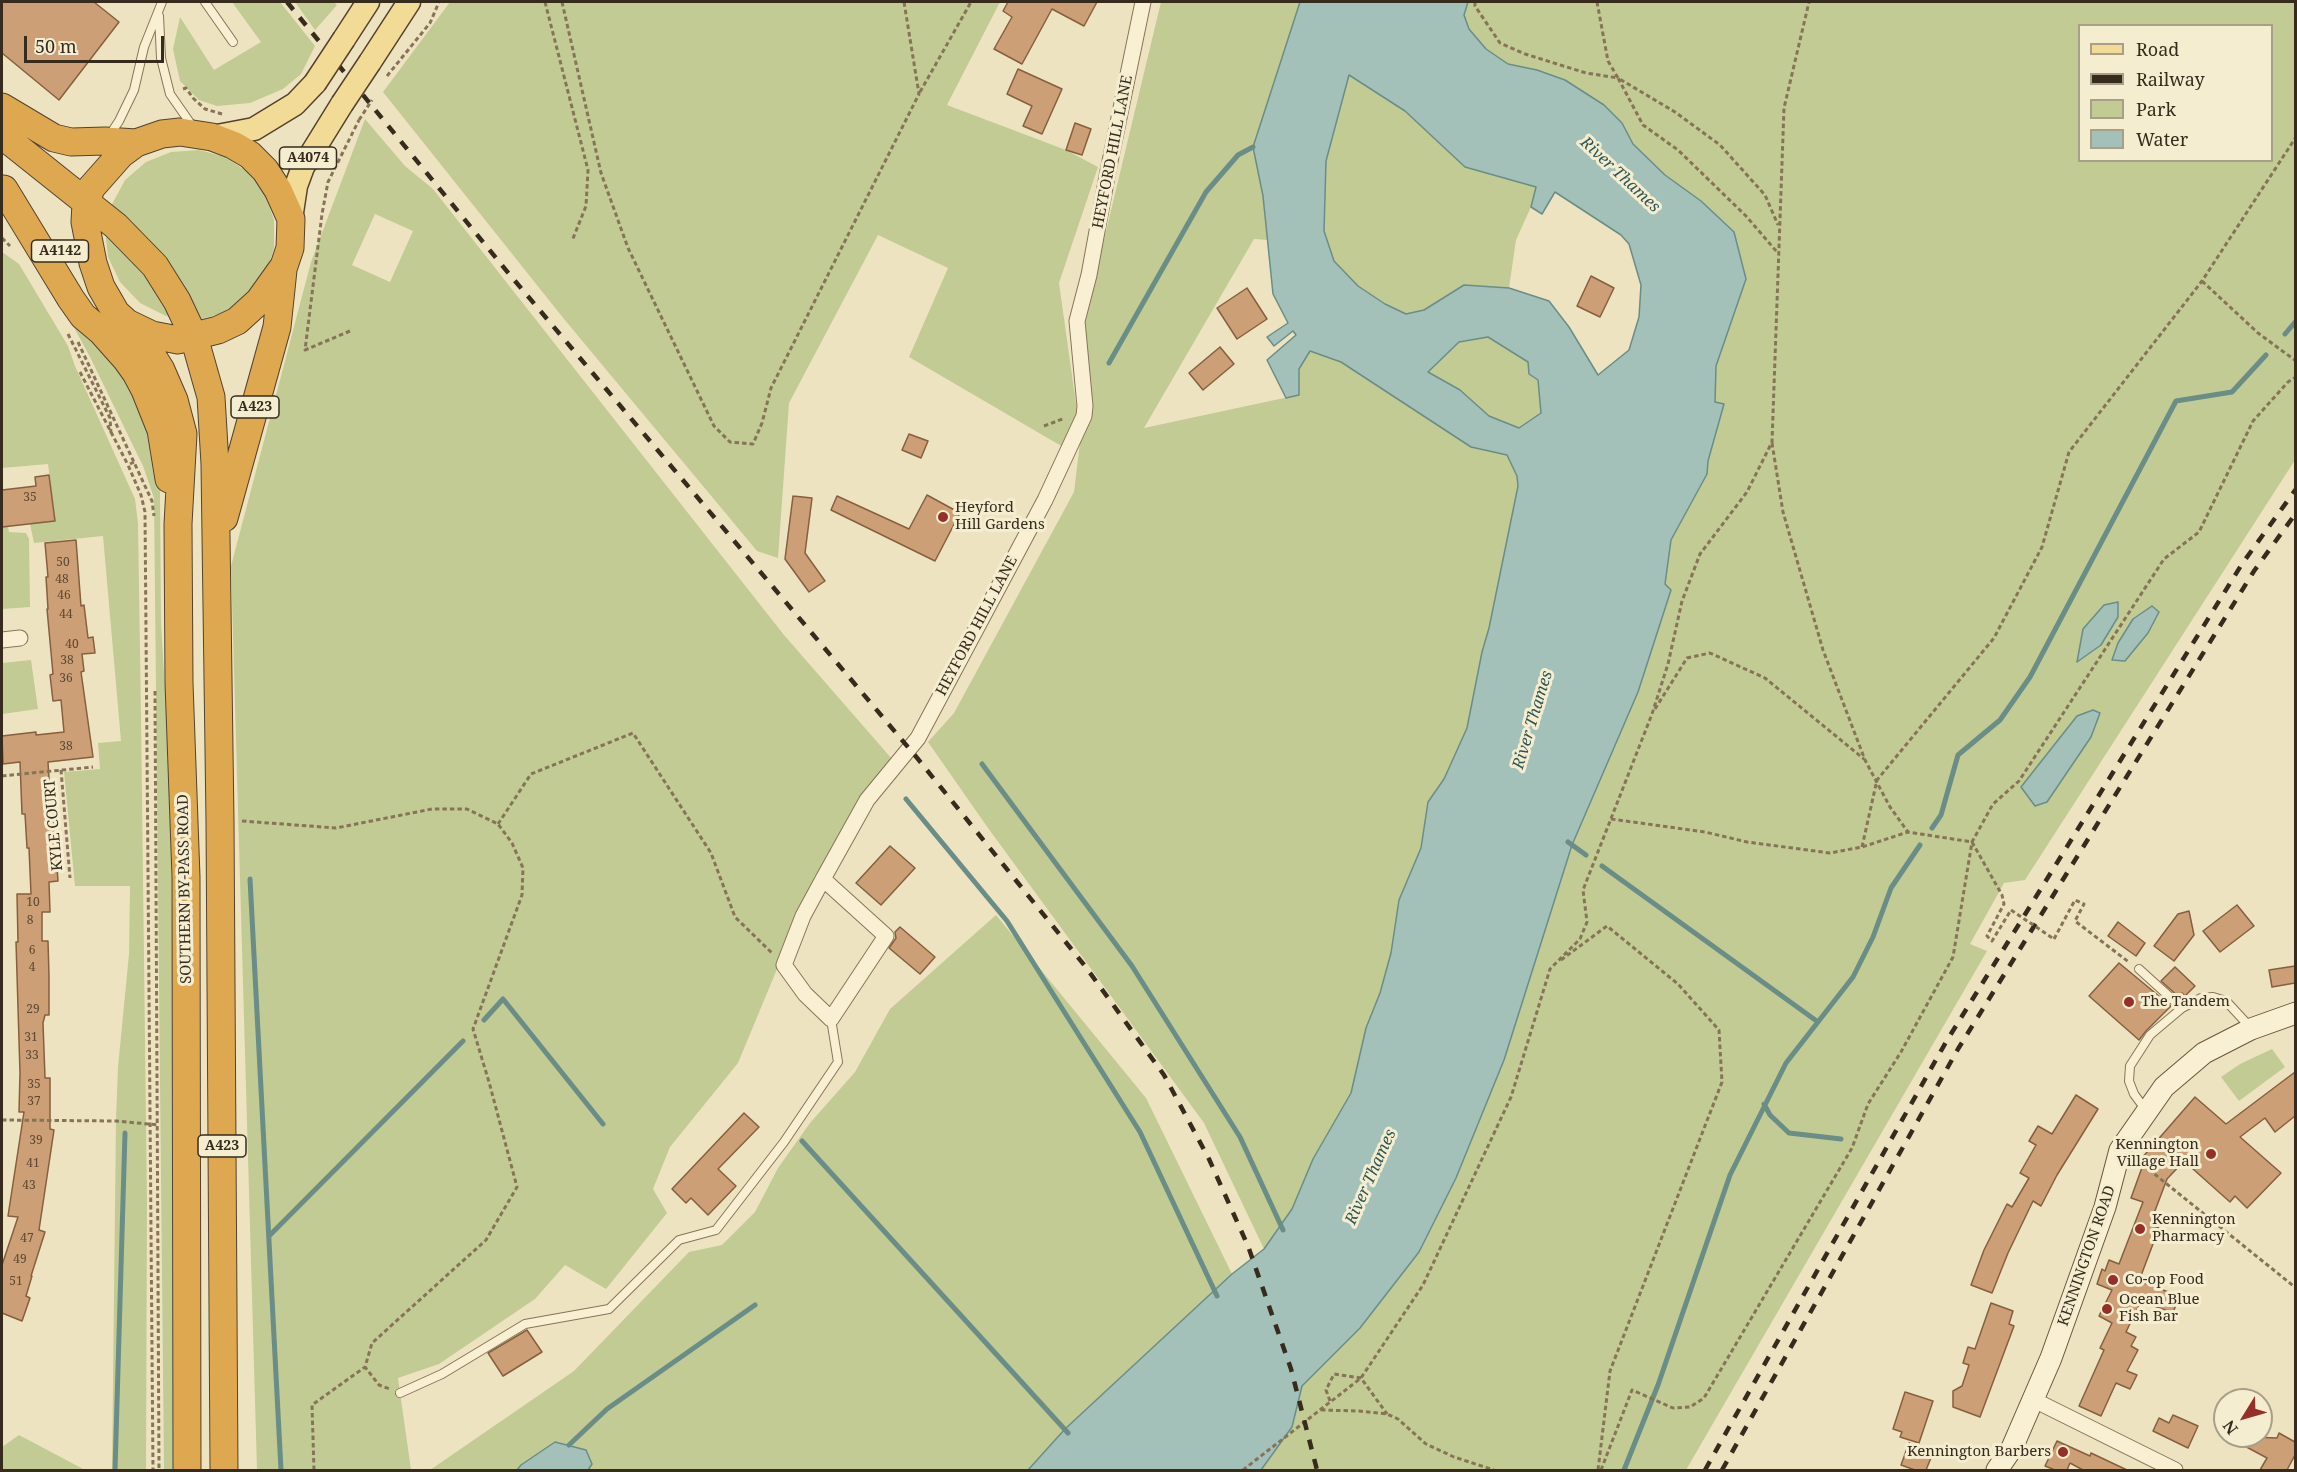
<!DOCTYPE html>
<style>
body{margin:0}
#map{position:relative;width:2297px;height:1472px;overflow:hidden;background:#eee3c0;font-family:"Noto Serif",serif}
canvas{display:block}
.frame{position:absolute;inset:0;border:3px solid #362b1d;pointer-events:none}
.legend{position:absolute;left:2078px;top:24px;width:195px;height:138px;box-sizing:border-box;background:#f5edd0;border:2px solid #a99f88;margin:0;padding:8px 10px;list-style:none;font-size:18px;color:#362b1d}
.legend li{display:flex;align-items:center;gap:12px;height:30px}
.legend b{width:30px;border:2px solid #a99f88}
.north{position:absolute;left:2213px;top:1388px;width:60px;height:60px;box-sizing:border-box;background:#f5edd0;border:2px solid #a99f88;border-radius:50%;rotate:233deg;font-size:16px;font-weight:700;line-height:24px;text-align:center;color:#362b1d}
.north::after{content:'';display:block;margin:auto;width:21px;height:27px;background:#952f28;clip-path:polygon(50% 0,100% 100%,50% 72%,0 100%)}
.scale{position:absolute;left:24px;top:36px;width:140px;height:27px;box-sizing:border-box;border:3px solid #362b1d;border-top:0;padding-left:8px;font-size:18px;line-height:21px;white-space:nowrap;color:#362b1d;-webkit-text-stroke:4px #f5edd0;paint-order:stroke}
</style>
<div id="map">
<canvas width="2297" height="1472"></canvas>
<div class="frame"></div>
<ul class="legend">
<li><b style="height:8px;background:#f1db97"></b>Road</li>
<li><b style="height:8px;background:#362b1d"></b>Railway</li>
<li><b style="height:16px;background:#c2cb94"></b>Park</li>
<li><b style="height:16px;background:#a3c0b9"></b>Water</li>
</ul>
<div class="north">N</div>
<div class="scale">50 m</div>
</div>
<script>
const ctx = document.querySelector('canvas').getContext('2d');
ctx.lineJoin = 'round';
function paint(path, color) { ctx.fillStyle = color; ctx.fill(path, 'evenodd'); }
const shape = rows => new Path2D(rows.map(r => 'M' + r).join(''));
function stroke(path, color, width, dash) { ctx.strokeStyle = color; ctx.lineWidth = width; ctx.lineCap = dash ? 'butt' : 'round'; ctx.setLineDash(dash || []); ctx.stroke(path); }
function label(font, color, halo, rows, align = 'center') {
  ctx.font = font + ' "Noto Serif",serif'; ctx.lineWidth = 6; ctx.setLineDash([]); ctx.textBaseline = 'middle'; ctx.strokeStyle = halo; ctx.fillStyle = color; for (const [text, x, y, turn = 0] of rows) {
    ctx.save(); ctx.translate(x, y); ctx.rotate((+turn || 0) * Math.PI / 180); ctx.textAlign = isNaN(turn) ? turn : align; if (halo) ctx.strokeText(text, 0, 0); ctx.fillText(text, 0, 0); ctx.restore();
  }
}
paint(shape([
 [232,2,280,2,315,46,301,74,283,89,250,103,217,106,199,100,180,81,173,49,180,17,214,70,261,42],
 [295,2,334,2,337,5,315,30],
 [450,2,1000,2,947,105,1066,150,1098,167,1059,283,1077,411,1063,447,909,357,948,268,878,235,789,403,778,558,757,551,564,319,383,92],
 [1161,2,1300,2,1271,90,1263,196,1268,240,1254,239,1144,428,1298,395,1299,369,1310,351,1341,362,1471,447,1507,455,1517,476,1518,486,1489,628,1482,652,1467,728,1444,779,1428,802,1421,848,1399,900,1391,953,1380,993,1366,1028,1351,1093,1313,1159,1292,1209,1264,1249,1204,1123,988,828,928,742,954,713,1074,492,1089,369,1084,323],
 [1468,2,2295,2,2295,460,2025,880,2004,883,1970,944,1987,951,1686,1470,1261,1470,1292,1427,1301,1386,1360,1328,1419,1252,1456,1178,1504,1060,1572,845,1638,692,1648,661,1659,622,1671,540,1707,474,1708,461,1723,404,1715,402,1716,366,1746,279,1734,232,1701,201,1665,175,1633,144,1622,123,1537,70,1508,64,1486,49,1469,29,1464,15],
 [2080,26,2272,26,2272,160,2080,160],
 [1348,75,1405,111,1465,167,1536,187,1531,207,1516,240,1509,288,1464,285,1424,310,1406,314,1385,304,1358,286,1334,261,1324,231,1326,161],
 [365,119,405,166,433,189,784,635,892,759,804,904,738,1063,670,1147,653,1189,667,1213,606,1289,565,1265,535,1299,439,1364,398,1378,411,1470,257,1470,231,566,311,262],
 [375,214,413,231,390,282,352,265],
 [199,150,225,157,248,172,265,194,274,220,274,248,266,274,248,297,224,313,197,320,162,258,147,238,111,206,125,180,146,162,171,152],
 [105,230,142,270,172,317,166,316,140,303,120,282,108,257],
 [2,252,19,264,68,346,75,366,135,499,138,523,141,714,147,1202,146,1470,112,1470,116,1119,118,1067,129,954,130,886,75,886,64,772,100,769,98,743,121,741,103,536,34,543,30,524,55,521,48,464,2,468],
 [60,302,128,375,157,454,160,490,161,622,171,795,176,1470,164,1470,154,498,143,466,90,357],
 [1488,337,1528,362,1538,380,1541,413,1519,428,1489,416,1460,390,1428,372,1459,342],
 [8,526,9,532,26,533,29,539,30,607,2,609,2,527],
 [31,660,38,709,2,714,2,663],
 [996,915,1146,1098,1232,1274,1065,1429,1028,1470,588,1470,592,1464,521,1465,517,1470,430,1470,574,1371,689,1252,722,1245,755,1212,778,1168,810,1123,855,1072,890,1009],
 [2272,1049,2285,1067,2239,1101,2221,1077,2240,1064],
 [19,1435,85,1470,2,1470,2,1447]
]), '#c2cb94');
const water = shape([
 [1300,2,1468,2,1464,15,1469,29,1486,49,1508,64,1537,70,1565,80,1604,105,1622,123,1633,144,1665,175,1701,201,1734,232,1746,279,1716,366,1715,402,1724,404,1708,461,1707,474,1671,540,1665,584,1671,590,1638,692,1572,845,1504,1060,1456,1178,1419,1252,1360,1328,1302,1386,1292,1427,1261,1470,1028,1470,1065,1429,1232,1274,1264,1249,1292,1209,1313,1159,1351,1093,1366,1028,1380,993,1391,953,1399,900,1421,848,1428,802,1444,779,1467,728,1482,652,1489,628,1518,486,1517,476,1507,455,1471,447,1341,362,1310,351,1299,369,1299,395,1286,398,1267,360,1296,335,1293,331,1274,346,1267,337,1288,323,1273,294,1263,196,1253,147,1300,2],
 [1349,75,1405,111,1465,167,1536,187,1531,207,1542,214,1555,192,1621,235,1629,244,1641,285,1639,317,1629,350,1598,375,1569,327,1549,301,1509,288,1464,285,1424,310,1406,314,1385,304,1358,286,1334,261,1324,231,1326,161,1349,75],
 [1488,337,1528,362,1529,374,1538,380,1541,413,1519,428,1489,416,1460,390,1428,372,1459,342,1488,337],
 [2118,602,2118,617,2101,645,2077,662,2083,629,2104,605,2118,602],
 [2152,606,2159,612,2148,633,2125,661,2112,660,2118,643,2133,619,2152,606],
 [2093,710,2100,713,2091,737,2047,802,2035,806,2021,787,2077,716,2093,710],
 [555,1442,586,1450,592,1464,588,1470,517,1470,521,1465,555,1442]
]);
paint(water, '#a3c0b9');
stroke(water, '#6a8d87', 1.5);
stroke(shape([
 [2285,334,2296,321],
 [1109,363,1206,192,1238,155,1253,147],
 [982,764,1132,966,1240,1137,1283,1230],
 [906,799,1007,921,1140,1132,1217,1296],
 [1932,828,1941,815,1958,755,2000,720,2030,677,2176,401,2232,392,2266,355],
 [1568,842,1586,855],
 [1602,866,1818,1022],
 [250,879,281,1470],
 [484,1020,503,999,603,1124],
 [1764,1104,1770,1115,1789,1133,1841,1139],
 [802,1141,1068,1433],
 [269,1236,463,1041],
 [569,1445,607,1409,755,1305],
 [115,1470,125,1133],
 [1624,1470,1658,1385,1730,1175,1786,1063,1853,977,1873,937,1891,888,1920,845]
]), '#6a8d87', 5);
const building = shape([
 [2,2,94,2,119,22,59,100,2,53,2,2],
 [1008,2,1097,2,1084,26,1052,9,1022,64,994,49,1012,17,1003,11,1008,2],
 [1018,69,1062,89,1042,134,1023,126,1032,106,1007,94,1018,69],
 [1075,123,1091,129,1082,155,1066,150,1075,123],
 [1591,276,1614,288,1600,317,1577,306,1591,276],
 [1247,288,1267,319,1237,339,1217,308,1247,288],
 [1220,347,1234,364,1203,390,1189,373,1220,347],
 [909,434,928,441,921,458,902,450,909,434],
 [49,475,55,521,2,527,2,490,36,486,35,477,49,475],
 [927,495,960,513,935,561,831,510,837,496,909,529,927,495],
 [793,496,812,498,805,553,825,581,809,592,785,559,793,496],
 [76,540,81,606,84,605,88,638,93,637,95,653,82,654,84,671,81,672,93,757,48,762,51,812,53,812,58,881,49,882,50,912,42,912,42,941,48,941,49,976,49,1015,45,1015,43,1023,45,1078,50,1078,50,1129,54,1130,39,1230,45,1232,31,1276,32,1276,26,1296,30,1298,22,1321,2,1313,2,1265,18,1217,8,1216,24,1112,19,1112,20,1073,16,942,18,942,17,894,31,894,29,848,27,848,25,814,22,814,20,762,3,764,2,736,36,732,36,735,64,732,61,700,53,701,50,675,53,674,47,609,48,609,46,577,48,577,45,543,76,540],
 [890,846,915,868,881,905,856,883,890,846],
 [2237,905,2254,926,2220,952,2203,931,2237,905],
 [2189,911,2194,935,2174,961,2154,946,2178,914,2189,911],
 [2118,922,2145,943,2136,956,2108,936,2118,922],
 [900,927,935,957,920,974,889,948,896,938,895,932,900,927],
 [2119,963,2171,1006,2146,1031,2139,1040,2089,996,2119,963],
 [2295,966,2295,983,2272,987,2269,970,2295,966],
 [2175,967,2195,986,2185,996,2182,993,2179,997,2161,981,2175,967],
 [2295,1072,2295,1116,2275,1132,2265,1118,2240,1137,2281,1173,2247,1208,2235,1196,2230,1202,2184,1161,2167,1179,2150,1224,2159,1228,2139,1281,2179,1296,2173,1313,2141,1301,2126,1332,2136,1337,2131,1346,2138,1350,2127,1371,2137,1375,2130,1389,2116,1383,2101,1416,2079,1406,2104,1350,2100,1348,2112,1323,2099,1316,2112,1290,2097,1284,2102,1269,2105,1271,2109,1260,2119,1264,2143,1202,2131,1198,2144,1162,2141,1159,2195,1097,2226,1124,2295,1072],
 [2076,1095,2098,1109,2057,1175,2041,1206,2033,1201,2008,1253,1992,1293,1971,1285,1984,1250,2007,1204,2012,1207,2029,1178,2020,1173,2036,1145,2029,1141,2038,1126,2052,1134,2076,1095],
 [744,1113,759,1127,718,1169,736,1186,708,1215,691,1198,686,1203,672,1189,744,1113],
 [1991,1303,2013,1311,2009,1324,2014,1326,1980,1417,1953,1407,1953,1391,1962,1386,1969,1365,1963,1363,1968,1347,1975,1349,1991,1303],
 [527,1330,542,1352,503,1376,488,1353,527,1330],
 [1905,1392,1933,1401,1919,1443,1900,1437,1902,1432,1893,1429,1905,1392],
 [2173,1415,2198,1426,2188,1448,2153,1431,2159,1418,2169,1423,2173,1415],
 [2279,1433,2295,1442,2295,1455,2287,1470,2260,1470,2267,1458,2226,1436,2277,1438,2279,1433],
 [2057,1441,2090,1456,2091,1453,2127,1470,2083,1470,2070,1463,2067,1470,2055,1470,2045,1466,2057,1441],
 [1909,1443,1933,1453,1926,1470,1915,1470,1901,1465,1909,1443]
]);
paint(building, '#cc9f76');
stroke(building, '#865f3e', 1.5);
const lane = shape([
 [205,2,233,42],
 [159,16,161,58,170,94,193,127],
 [109,136,119,121,134,90,144,47,162,2],
 [2139,969,2182,1008],
 [2145,1109,2134,1094,2129,1081,2130,1066,2150,1035,2182,1008,2201,998,2213,997,2226,1001,2250,1027],
 [400,1393,442,1374,525,1324,609,1309,679,1240,716,1230,784,1142,838,1062,831,1019]
]);
const street = shape([
 [2,640,20,638],
 [823,879,886,936,831,1019,805,994,784,965,803,916,823,879,867,800,918,738,1045,500,1084,416,1085,406,1077,321,1089,275,1108,171,1143,2],
 [2034,1400,2175,1470]
]);
const secondary = shape([
 [1997,1470,2012,1448,2051,1358,2105,1207,2120,1150,2164,1087,2204,1053,2251,1029,2296,1013]
]);
const primary = shape([
 [344,39,368,2],
 [370,62,409,2],
 [212,137,254,129,295,104,315,83],
 [291,219,296,186,303,167,342,104]
]);
const highway = shape([
 [2,107,54,138,71,142,105,141,136,143],
 [180,132,212,137,233,145,250,155,265,170,278,190,291,219,290,248,284,266,259,301,237,321,218,330,178,340,152,335,127,323,116,313,101,287,93,263,85,222,86,203,91,188,121,154,136,143,162,134,180,132],
 [2,135,116,226,155,266,177,301,194,337,211,397,215,464,220,821,224,1470],
 [4,189,71,299,83,316,102,332,126,359,136,373,145,390,161,430,169,479],
 [127,323,146,346,161,370,174,400,183,434,178,524,179,683,186,877,187,1470],
 [224,518,277,327,283,270]
]);
stroke(lane, '#877458', 10);
stroke(street, '#877458', 17);
stroke(secondary, '#68553c', 23);
stroke(primary, '#54422d', 25);
stroke(highway, '#54422d', 29);
stroke(shape([
 [545,2,588,170,586,206,572,241],
 [562,2,601,173,628,248,714,426,730,442,753,444,762,423,771,388,919,94,904,2],
 [1475,2,1475,6,1500,43,1525,54,1586,73,1618,78,1643,125,1678,150,1746,216,1777,252],
 [1597,2,1608,61,1618,78,1675,112,1720,145,1765,195,1778,225],
 [387,76,430,23,439,2],
 [183,89,186,88,193,98,205,109,222,114],
 [920,92,971,2],
 [2,238,10,246],
 [2202,281,2258,333,2296,361],
 [350,331,305,350,322,214,328,182,359,120],
 [68,334,110,418,111,433],
 [78,342,152,501,154,516],
 [80,372,128,465],
 [1044,426,1065,418],
 [1772,443,1783,512,1823,650,1865,760,1890,807,1908,832],
 [134,462,128,465,141,495,145,512,153,1470],
 [155,691,159,1470],
 [1655,709,1687,658,1710,653,1765,678,1864,759],
 [61,770,70,878],
 [2,776,93,767],
 [1611,819,1705,832,1747,842,1830,853,1862,847,1908,832,1972,842,2002,895,2004,904,1987,936,1992,941,2011,910],
 [242,821,336,828,432,809,467,809,498,824,512,843,523,868,522,895,473,1029,489,1082,517,1187,486,1240,372,1343,365,1367,379,1385,390,1389],
 [498,824,531,774,633,733,711,853,735,917,772,953],
 [1862,847,1877,780,1994,638,2042,547,2069,452,2202,281,2296,137],
 [2054,939,2075,900,2084,904,2075,921,2130,963],
 [1561,960,1607,926,1678,984,1719,1030,1722,1082,1610,1371,1598,1470],
 [2,1120,116,1121,159,1125],
 [2137,1160,2296,1288],
 [1330,1401,1326,1390,1334,1374,1361,1378,1387,1414],
 [1321,1410,1359,1411,1387,1414,1398,1419,1426,1444,1454,1457,1494,1470],
 [314,1470,312,1405,365,1367],
 [1243,1470,1361,1378,1423,1285,1511,1097,1550,969,1580,939,1587,922,1583,890,1652,714,1668,664,1682,601,1700,554,1747,492,1772,442,1784,108,1809,2],
 [1601,1470,1632,1390,1673,1408,1690,1407,1704,1398,1852,1148,1868,1104,1901,1052,1953,957,1972,842,1993,804,2019,781,2164,559,2199,532,2253,421,2288,382,2296,377]
]), '#877458', 3, [4.5, 3]);
stroke(lane, '#f9f0d3', 8);
stroke(street, '#f9f0d3', 15);
stroke(secondary, '#f9f0d3', 21);
stroke(primary, '#f1db97', 22);
stroke(highway, '#dea850', 27);
stroke(shape([
 [287,2,510,275,918,759,1085,966,1164,1075,1209,1159,1248,1246,1291,1369,1317,1470],
 [1705,1470,1946,1042,2242,564,2296,489],
 [1722,1470,1958,1049,2254,571,2296,513]
]), '#362b1d', 4.5, [10, 10]);
const primaryBridge = shape([
 [315,83,344,39],
 [342,104,370,62]
]);
stroke(primaryBridge, '#54422d', 25, []);
stroke(shape([
 [359,120,372,100],
 [2011,910,2054,939]
]), '#877458', 3, [4.5, 3]);
stroke(primaryBridge, '#f1db97', 22);
for (const [x, y, r, color] of [
 [943,517,6,"#952f28"],
 [2129,1002,6,"#952f28"],
 [2211,1154,6,"#952f28"],
 [2140,1229,6,"#952f28"],
 [2113,1280,6,"#952f28"],
 [2107,1309,6,"#952f28"],
 [2063,1452,6,"#952f28"]
]) { const dot = new Path2D(); dot.arc(x, y, r, 0, 2 * Math.PI); ctx.fillStyle = color; ctx.fill(dot); stroke(dot, '#f5edd0', 2); }
label('12px', '#5c4833', null, [
 ["35",30,498],
 ["50",63,563],
 ["48",62,580],
 ["46",64,596],
 ["44",66,615],
 ["40",72,645],
 ["38",67,661],
 ["36",66,679],
 ["38",66,747],
 ["10",33,903],
 ["8",30,921],
 ["6",32,951],
 ["4",32,968],
 ["29",33,1010],
 ["31",31,1038],
 ["33",32,1056],
 ["35",34,1085],
 ["37",34,1102],
 ["39",36,1141],
 ["41",33,1164],
 ["43",29,1186],
 ["47",27,1239],
 ["49",20,1260],
 ["51",16,1282]
]);
for (const [x, y, w] of [
 [308,158,57],
 [60,251,57],
 [255,407,48],
 [222,1146,48]
]) { const box = new Path2D(); box.roundRect(x - w / 2, y - 11, w, 22, 4.5); ctx.fillStyle = '#f5edd0'; ctx.fill(box); stroke(box, '#362b1d', 1.5); }
label('bold 14px', '#362b1d', null, [
 ["A4074",308,158],
 ["A4142",60,251],
 ["A423",255,407],
 ["A423",222,1146]
]);
label('15px', '#362b1d', '#f5edd0', [
 ["HEYFORD HILL LANE",1113,152,-79],
 ["HEYFORD HILL LANE",977,626,-62],
 ["KYLE COURT",54,825,-95],
 ["SOUTHERN BY-PASS ROAD",185,889,-91],
 ["KENNINGTON ROAD",2087,1256,-71]
]);
label('15px', '#362b1d', '#f5edd0', [
 ["Heyford",955,508],
 ["Hill Gardens",955,525],
 ["The Tandem",2141,1002],
 ["Kennington",2199,1145,"right"],
 ["Village Hall",2199,1162,"right"],
 ["Kennington",2152,1220],
 ["Pharmacy",2152,1237],
 ["Co-op Food",2125,1280],
 ["Ocean Blue",2119,1300],
 ["Fish Bar",2119,1317],
 ["Kennington Barbers",2051,1452,"right"]
], 'left');
label('italic 16px', '#2c5656', '#f5edd0', [
 ["River Thames",1620,175,43],
 ["River Thames",1533,720,-73],
 ["River Thames",1371,1177,-66]
]);
</script>
